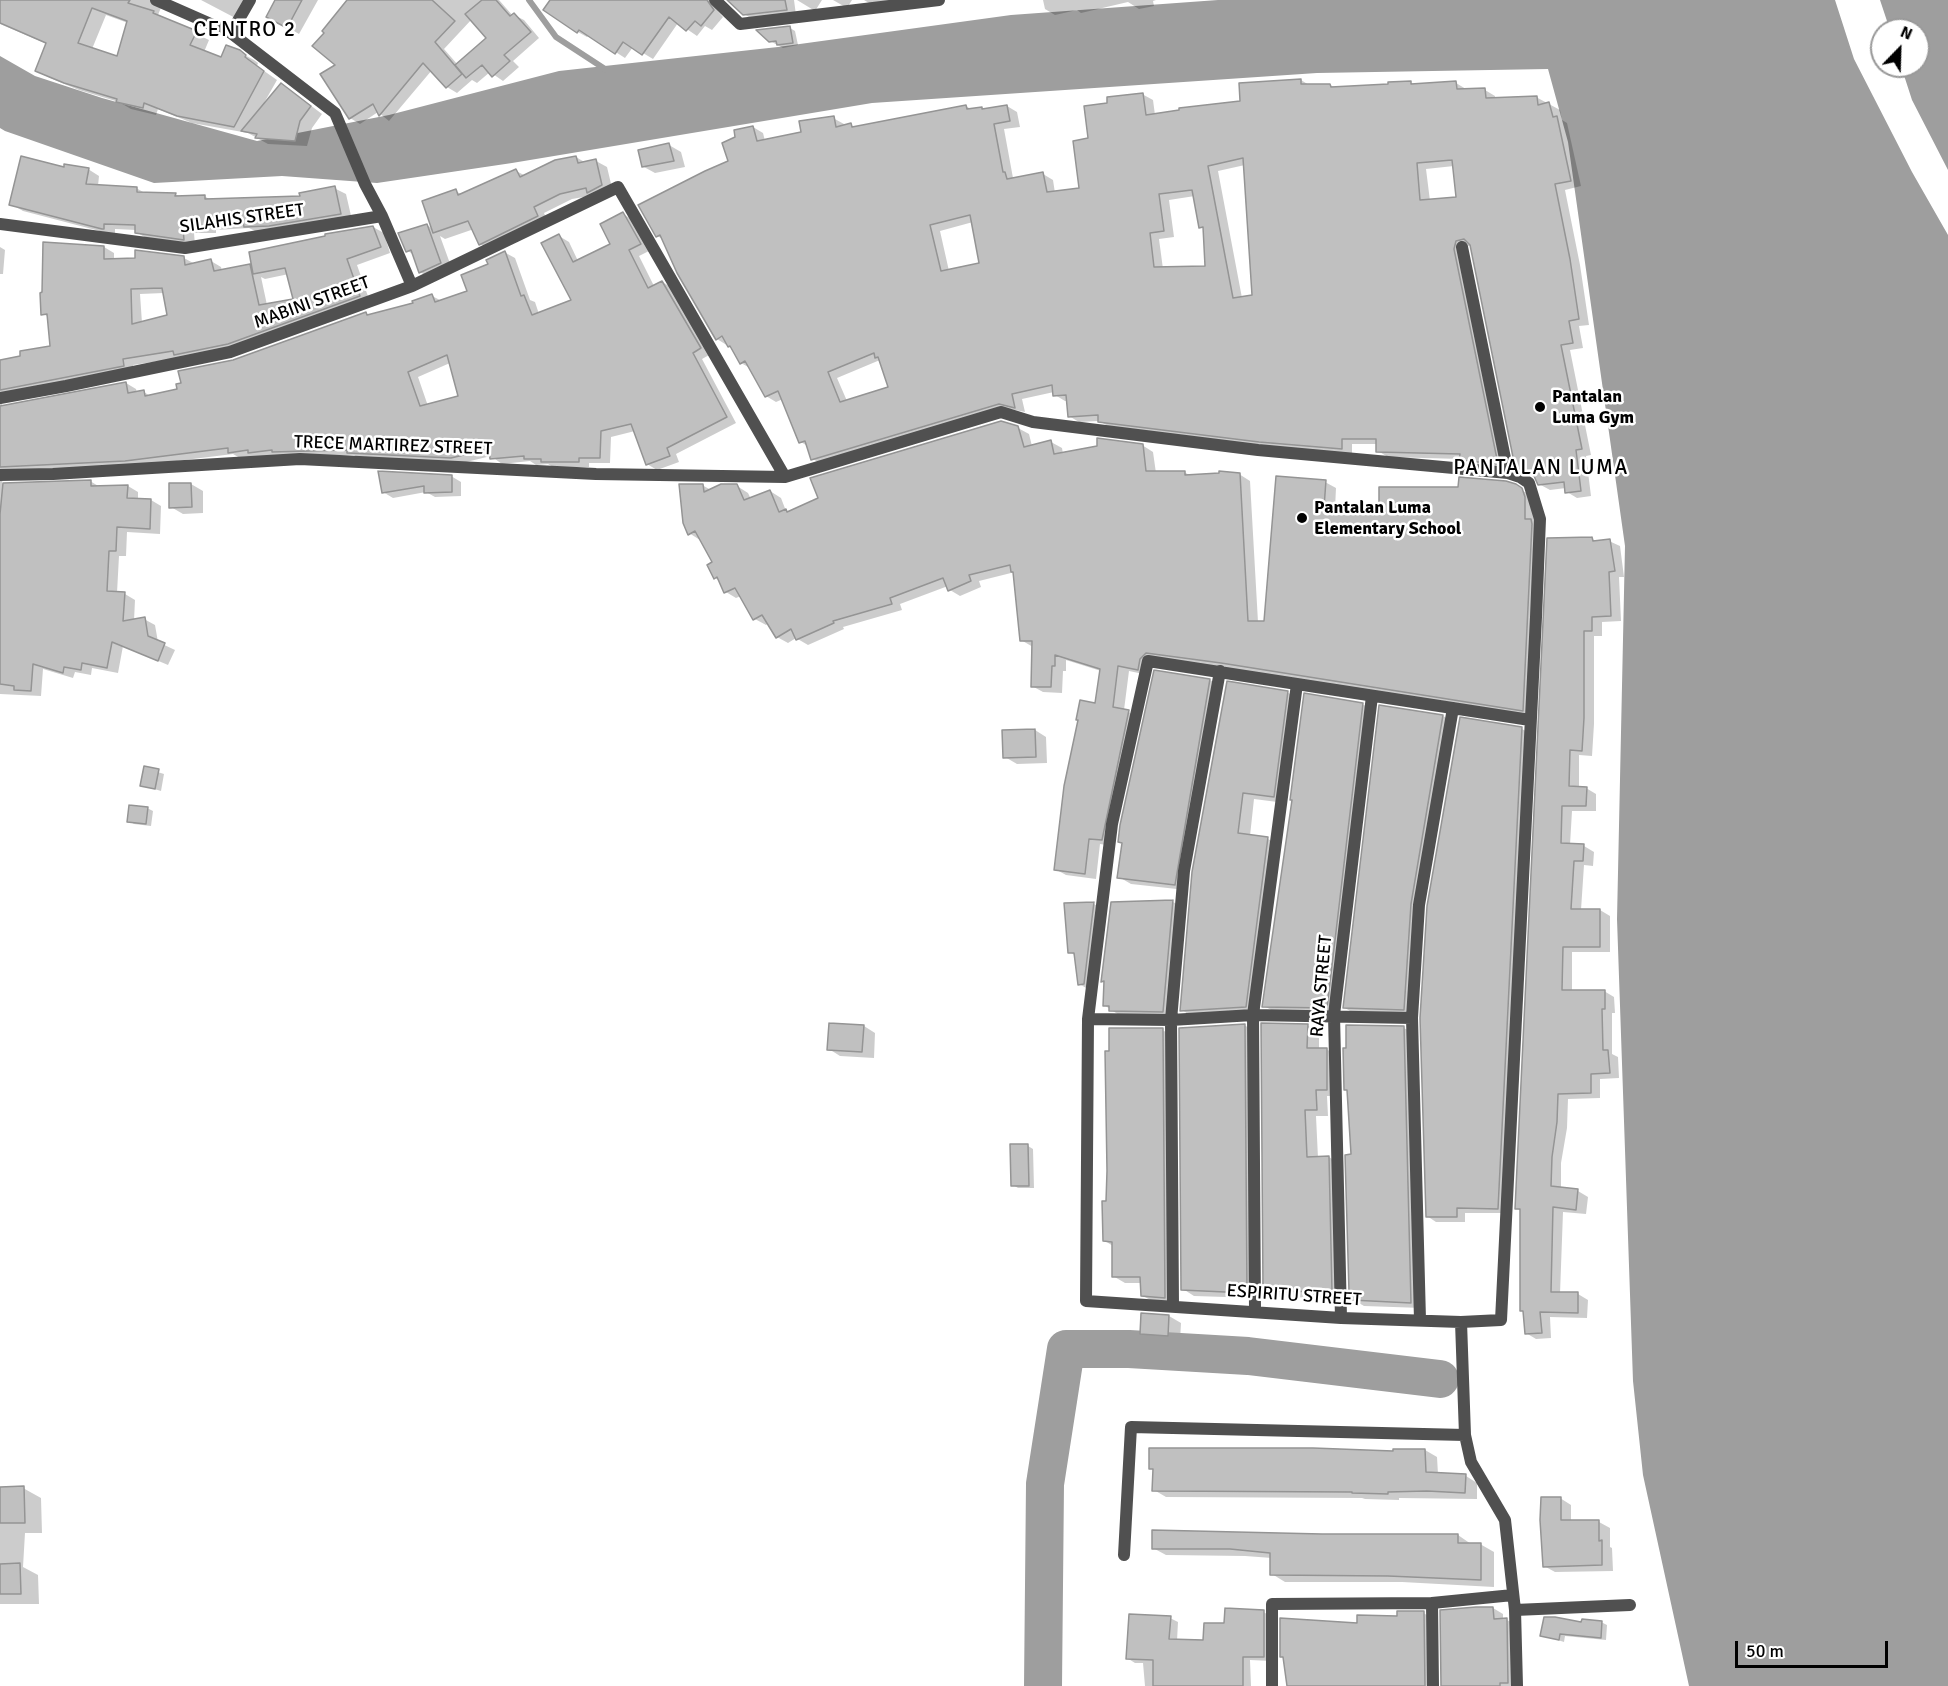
<!DOCTYPE html>
<style>
body{margin:0}
#map{position:relative;width:1948px;height:1686px;overflow:hidden;background:#fff;font-family:Signika,sans-serif}
canvas{display:block}
.north{position:absolute;left:1870px;top:18px;width:60px;height:60px;box-sizing:border-box;background:#fff;border:2px solid #999;border-radius:50%;rotate:23deg;font-size:16px;font-weight:700;line-height:24px;text-align:center;color:#000}
.north::after{content:'';display:block;margin:auto;width:21px;height:27px;background:#000;clip-path:polygon(50% 0,100% 100%,50% 72%,0 100%)}
.scale{position:absolute;left:1735px;top:1641px;width:153px;height:27px;box-sizing:border-box;border:3px solid #000;border-top:0;padding-left:8px;font-size:18px;line-height:21px;white-space:nowrap;color:#000;-webkit-text-stroke:4px #fff;paint-order:stroke}
</style>
<div id="map">
<canvas width="1948" height="1686"></canvas>
<div class="north">N</div>
<div class="scale">50 m</div>
</div>
<script>
const ctx = document.querySelector('canvas').getContext('2d');
ctx.lineJoin = 'round';
function paint(path, color) { ctx.fillStyle = color; ctx.fill(path, 'evenodd'); }
const shape = rows => new Path2D(rows.map(r => 'M' + r).join(''));
function stroke(path, color, width, dash) { ctx.strokeStyle = color; ctx.lineWidth = width; ctx.lineCap = dash ? 'butt' : 'round'; ctx.setLineDash(dash || []); ctx.stroke(path); }
function label(font, color, halo, rows, align = 'center') {
  ctx.font = font + ' Signika,sans-serif'; ctx.lineWidth = 5; ctx.setLineDash([]); ctx.textBaseline = 'middle'; ctx.strokeStyle = halo; ctx.fillStyle = color; for (const [text, x, y, turn = 0] of rows) {
    ctx.save(); ctx.translate(x, y); ctx.rotate((+turn || 0) * Math.PI / 180); ctx.textAlign = isNaN(turn) ? turn : align; if (halo) ctx.strokeText(text, 0, 0); ctx.fillText(text, 0, 0); ctx.restore();
  }
}
paint(shape([
 [1218,0,1835,0,1854,59,1912,172,1948,235,1948,1686,1689,1686,1643,1475,1633,1381,1617,919,1625,546,1568,142,1548,69,1317,73,872,103,512,163,377,183,282,176,154,183,5,131,0,128,0,56,35,76,102,98,257,141,389,115,559,71,778,47,1011,15],
 [1880,0,1948,0,1948,170,1912,100,1901,66,1918,66,1918,30,1890,30]
]), '#9e9e9e');
paint(shape([
 [0,0,164,0,158,15,209,40,204,52,222,59,239,52,254,60,258,63,257,66,277,80,264,103,293,92,322,114,312,128,307,146,268,144,248,133,192,123,158,109,156,115,131,109,119,102,79,90,50,78,36,71,47,44,0,24],
 [106,15,128,23,118,58,92,49],
 [201,0,252,0,241,21],
 [276,0,318,0,299,34,268,16],
 [360,0,499,0,513,16,514,15,524,20,539,38,513,61,519,67,503,81,490,72,477,83,472,80,457,93,447,87,432,70,389,121,378,112,360,124,350,118,337,65],
 [472,19,488,38,458,65,444,49],
 [552,0,720,0,716,9,723,17,712,30,705,26,697,36,678,23,653,59,633,47,625,58,589,35,587,37,578,32],
 [730,0,794,0,796,15,754,20,744,14],
 [797,0,822,0,815,11],
 [833,0,852,0,847,8],
 [864,0,893,0,874,6],
 [1043,0,1156,0,1153,1,1154,6,1139,9,1128,2,1081,13,1077,10,1055,15,1045,9],
 [790,28,795,31,798,45,783,48,770,41],
 [1301,80,1309,85,1330,85,1335,88,1389,86,1410,82,1415,85,1456,83,1466,89,1485,90,1495,96,1495,99,1536,97,1560,110,1562,120,1567,123,1581,186,1565,190,1580,265,1589,325,1579,326,1583,348,1570,350,1591,455,1586,456,1591,496,1577,498,1567,492,1566,488,1550,490,1539,484,1472,245,1466,247,1507,469,1471,465,1461,459,1388,457,1378,451,1378,444,1352,444,1352,454,1270,447,1110,427,1099,421,1079,422,1069,416,1068,401,1065,401,1055,395,1054,392,1022,399,1025,412,1010,409,823,465,813,459,809,447,801,442,783,399,776,402,766,396,750,368,741,363,733,349,717,339,663,239,657,236,730,162,753,127,763,133,765,141,803,133,833,118,844,124,844,126,851,125,856,128,966,106,972,110,981,108,985,110,1007,106,1017,112,1020,127,1004,129,1013,178,1043,174,1053,180,1055,193,1080,189,1090,140,1109,104,1142,94,1153,100,1155,115,1242,103],
 [1245,165,1254,296,1242,298,1218,171],
 [1454,166,1458,199,1430,201,1426,169],
 [1195,196,1201,227,1205,229,1207,267,1163,269,1159,239,1174,237,1169,200],
 [973,222,981,264,949,271,940,231],
 [880,360,890,388,847,401,837,378],
 [669,145,681,152,685,167,655,173,644,167],
 [576,157,586,163,596,161,607,167,613,192,572,199,544,213,548,223,491,250,480,244,474,229,445,239,440,236,452,269,432,279,420,272,414,255,408,251,427,225,433,229,456,191,462,195,516,171,526,176],
 [65,168,88,169,99,176,98,186,136,188,145,193,175,194,181,197,204,196,211,200,302,197,334,188,346,194,352,220,257,232,249,228,216,230,216,233,194,233,195,245,148,239,136,232,136,230,115,229,115,235,23,211,11,204],
 [623,214,633,220,651,250,639,256,654,286,662,282,673,288,711,354,702,359,736,423,676,454,679,462,657,470,647,464,635,431,611,437,610,463,589,463,589,467,553,467,548,464,536,465,530,461,502,464,491,456,462,463,359,458,354,455,240,458,233,454,136,466,7,473,2,482,3,485,90,481,100,487,128,486,138,492,138,500,151,500,161,506,160,534,127,532,126,556,119,556,117,593,125,594,135,600,134,621,144,619,155,625,158,642,175,650,168,665,123,646,118,673,92,668,91,675,75,672,73,678,43,669,41,696,0,694,0,361,22,358,51,348,49,317,43,314,104,247,114,253,114,260,184,258,195,264,211,261,221,267,222,271,250,266,253,268,373,227,384,233,390,253,357,265,370,302,239,349,133,365,134,371,4,398,1,407,126,383,136,389,137,393,144,392,150,396,179,390,233,361,366,313,370,316,415,304,432,296,442,301,469,291,490,265,504,252,515,258,530,300,535,302,539,314,573,300,559,236,569,242,578,261,612,244],
 [289,274,295,300,267,305,261,277,265,279],
 [164,293,169,316,142,323,140,294],
 [450,363,460,397,428,406,418,377],
 [0,247,5,250,3,274,0,274],
 [1018,428,1029,434,1032,446,1051,442,1062,448,1063,454,1142,445,1153,452,1156,473,1184,472,1191,476,1239,474,1250,481,1258,622,1265,622,1325,482,1336,488,1335,509,1381,508,1521,490,1533,496,1535,505,1534,716,1157,658,1148,675,1129,671,1124,710,1139,717,1113,846,1100,844,1096,879,1066,875,1055,869,1097,705,1101,671,1066,660,1066,671,1063,671,1062,693,1043,692,1032,686,1033,647,1021,640,1015,572,979,581,981,587,960,596,950,590,948,586,900,604,902,610,843,627,844,629,808,645,796,638,788,643,777,637,769,623,766,625,755,619,741,596,736,598,726,592,720,581,715,578,714,563,700,540,689,533,702,485,711,490,737,486,748,493,751,499,770,491,781,498,786,511,789,513],
 [451,476,461,482,461,496,435,497,426,492,393,498,383,492],
 [191,484,203,491,203,513,183,514,171,507],
 [1592,539,1598,542,1609,541,1620,546,1624,577,1619,577,1621,621,1602,622,1602,636,1594,636,1594,724,1592,756,1579,755,1579,788,1586,788,1596,794,1596,811,1572,811,1570,845,1584,846,1594,852,1593,866,1584,865,1581,910,1600,910,1610,916,1610,952,1572,952,1572,991,1604,991,1614,997,1615,1013,1612,1013,1612,1054,1618,1057,1619,1078,1600,1079,1600,1098,1568,1099,1567,1128,1561,1163,1561,1189,1578,1191,1588,1197,1586,1214,1563,1212,1560,1294,1578,1294,1588,1300,1587,1318,1550,1317,1551,1338,1536,1339,1526,1333,1525,1312,1521,1310,1521,1211,1516,1208],
 [1210,680,1221,687,1186,890,1131,884,1119,877],
 [1287,692,1298,699,1285,803,1254,799,1250,836,1268,839,1279,845,1257,1013,1193,1017,1182,1010,1194,872],
 [1362,704,1373,710,1337,1013,1275,1012,1264,1006,1293,800],
 [1381,707,1443,716,1453,722,1421,910,1414,1015,1355,1014,1345,1008],
 [1522,729,1531,734,1507,1213,1465,1213,1465,1222,1436,1222,1427,1216],
 [1035,730,1046,737,1047,763,1017,764,1005,757],
 [145,768,164,774,161,791,141,785],
 [147,808,153,811,151,826,134,824,129,821],
 [1173,902,1184,908,1175,1018,1122,1017,1104,1005,1105,982,1103,981],
 [1094,904,1104,910,1090,990,1079,984,1076,956,1070,952],
 [1244,1025,1256,1032,1257,1298,1194,1296,1183,1289],
 [864,1026,875,1033,874,1058,840,1056,829,1049],
 [1308,1026,1319,1032,1319,1049,1326,1049,1338,1056,1339,1096,1327,1096,1328,1116,1316,1116,1318,1158,1329,1157,1340,1164,1343,1298,1276,1297,1265,1290],
 [1404,1028,1415,1034,1422,1308,1364,1306,1352,1299,1353,1156],
 [1162,1030,1174,1036,1176,1304,1154,1302,1143,1296,1142,1283,1125,1283,1113,1276,1113,1246,1105,1241,1108,1202],
 [1028,1146,1033,1149,1034,1188,1018,1188,1013,1185],
 [1142,1315,1169,1316,1181,1323,1180,1341,1153,1340,1141,1333],
 [1425,1450,1437,1457,1438,1474,1466,1476,1477,1483,1477,1499,1399,1498,1399,1500,1365,1499,1362,1498,1166,1497,1154,1490,1154,1470,1151,1468],
 [0,1488,23,1488,41,1498,42,1533,25,1533,23,1567,38,1575,39,1604,0,1604],
 [1560,1498,1571,1505,1571,1521,1599,1522,1610,1528,1610,1547,1612,1548,1613,1571,1555,1572,1544,1566],
 [1458,1535,1471,1544,1480,1544,1494,1552,1494,1587,1402,1582,1285,1582,1272,1574,1272,1558,1245,1556,1166,1555,1153,1548],
 [1493,1608,1503,1614,1503,1620,1507,1620,1516,1625,1517,1686,1443,1686,1442,1612],
 [1263,1612,1271,1616,1271,1661,1250,1660,1251,1686,1145,1686,1143,1663,1135,1663,1127,1658,1170,1618,1178,1622,1177,1641,1205,1641,1226,1624],
 [1423,1613,1433,1618,1434,1686,1289,1686,1284,1658,1282,1656,1359,1625],
 [1601,1622,1607,1625,1606,1640,1565,1636,1564,1642,1542,1635,1583,1624]
]), '#0003');
stroke(shape([
 [529,0,556,37,605,69]
]), '#9e9e9e', 6);
stroke(shape([
 [1043,1686,1045,1484,1066,1349,1129,1349,1248,1356,1440,1379]
]), '#9e9e9e', 38);
const building = shape([
 [0,0,130,0,128,3,154,11,153,13,197,31,190,45,221,57,226,45,240,50,246,55,245,57,264,71,234,127,177,116,144,103,143,108,116,102,117,99,64,83,35,71,46,43,0,23,0,0],
 [92,8,127,21,117,56,78,43,92,8],
 [275,0,302,0,287,28,266,17,275,0],
 [347,0,432,0,455,21,435,42,462,74,446,88,423,63,379,116,373,104,349,119,320,74,335,65,312,46,324,33,322,31,347,0],
 [482,0,496,0,510,16,514,13,531,32,504,55,510,61,492,77,482,65,466,78,455,65,486,38,465,14,482,0],
 [550,0,707,0,714,10,701,26,695,21,686,31,669,17,642,55,623,42,615,54,579,30,577,33,543,10,550,0],
 [727,0,785,0,787,10,743,15,727,0],
 [790,26,793,43,777,45,776,41,769,42,756,30,790,26],
 [1301,79,1301,84,1330,84,1331,87,1388,84,1388,82,1411,81,1411,84,1456,81,1457,89,1485,88,1486,98,1537,96,1538,105,1549,102,1553,117,1557,116,1571,181,1555,184,1570,259,1579,319,1569,321,1573,343,1561,345,1582,449,1576,450,1581,491,1565,493,1564,482,1538,485,1534,476,1515,467,1470,245,1464,239,1456,241,1454,249,1498,464,1459,460,1460,454,1376,452,1376,439,1342,439,1342,449,1259,442,1098,422,1098,415,1068,417,1066,395,1053,396,1052,385,1012,394,1015,408,999,404,811,460,805,441,799,443,778,391,765,397,745,361,740,364,730,346,728,347,722,336,716,340,677,273,660,235,656,237,638,205,705,171,728,161,722,143,735,137,734,130,753,126,757,141,801,132,799,121,834,116,836,127,851,123,852,127,966,105,967,109,982,107,982,109,1007,105,1010,121,994,124,1003,172,1005,172,1007,179,1043,172,1047,192,1079,188,1073,141,1088,138,1084,106,1107,103,1107,97,1143,93,1146,115,1179,110,1179,108,1240,101,1239,83,1301,79],
 [1243,158,1252,295,1233,298,1208,166,1243,158],
 [1452,160,1456,197,1420,200,1417,163,1452,160],
 [1192,190,1199,228,1203,227,1205,266,1154,267,1150,233,1164,231,1159,194,1192,190],
 [970,215,979,263,941,271,930,225,970,215],
 [874,353,875,358,878,357,888,387,840,402,828,372,874,353],
 [281,83,311,106,300,121,295,141,255,138,257,134,241,131,281,83],
 [669,143,674,161,642,167,638,150,669,143],
 [21,156,64,167,64,164,89,168,86,184,137,187,137,192,176,193,175,196,205,195,205,199,300,196,299,193,335,186,341,214,269,226,244,227,243,222,205,224,205,227,183,228,184,240,135,233,135,225,104,224,104,229,102,229,9,205,21,156],
 [576,156,578,163,596,159,602,185,587,193,586,188,560,194,534,207,538,216,479,245,468,221,433,233,422,201,456,189,458,195,516,169,520,177,555,160,576,156],
 [623,212,641,244,629,250,648,288,662,281,701,348,693,353,727,417,667,448,670,456,646,465,631,424,601,431,600,458,579,458,579,462,541,462,541,459,524,459,524,456,490,459,489,449,451,458,347,453,347,450,272,452,272,450,248,453,248,450,228,453,228,448,125,461,0,467,0,406,126,382,128,393,144,390,145,396,177,389,176,384,181,383,178,371,233,360,366,312,367,315,413,303,412,301,432,294,435,302,467,291,461,275,488,264,486,260,505,251,521,296,524,295,532,315,571,300,541,243,559,234,573,262,610,244,600,224,623,212],
 [447,355,458,396,420,406,408,372,447,355],
 [427,224,441,263,419,273,411,250,406,252,398,233,427,224],
 [373,226,381,247,347,259,360,296,228,344,174,355,173,351,123,359,124,366,0,390,0,360,20,356,20,351,50,346,47,314,41,315,40,293,42,292,43,242,104,246,104,259,135,258,135,250,184,256,185,265,211,259,214,271,250,264,259,305,293,299,285,268,253,274,249,252,325,236,325,234,373,226],
 [162,288,167,315,132,324,131,289,162,288],
 [1001,421,1018,426,1024,447,1051,440,1054,454,1097,446,1097,438,1143,444,1146,471,1185,471,1185,475,1219,473,1219,471,1240,473,1248,621,1264,621,1276,476,1326,480,1324,508,1379,506,1379,487,1458,487,1459,477,1506,481,1516,484,1522,488,1525,497,1525,519,1531,519,1532,524,1523,711,1221,663,1146,653,1140,659,1138,670,1118,666,1113,707,1129,710,1102,840,1089,839,1085,874,1054,870,1064,786,1078,720,1076,720,1080,700,1095,703,1100,669,1055,655,1055,666,1052,666,1051,687,1031,687,1032,641,1020,641,1013,572,1011,572,1010,565,969,575,971,581,948,591,943,578,890,598,892,604,833,621,834,623,796,640,791,629,776,638,762,615,753,620,735,588,724,593,717,577,714,579,707,565,712,562,695,531,688,535,683,523,679,484,703,484,704,492,721,484,737,484,744,500,770,490,779,512,786,509,787,512,818,498,810,478,1001,421],
 [378,471,452,475,452,492,424,493,424,486,382,493,378,471],
 [91,480,91,486,128,485,127,498,151,499,150,529,117,527,116,551,109,551,107,591,125,592,123,621,145,617,148,636,165,643,158,661,112,642,107,668,82,663,81,670,64,667,63,673,33,664,31,691,14,690,14,686,0,684,0,514,3,483,91,480],
 [169,483,191,483,192,507,169,508,169,483],
 [1592,537,1593,541,1610,539,1615,571,1609,572,1611,616,1592,617,1592,631,1584,631,1584,718,1582,751,1570,750,1569,786,1587,787,1586,806,1562,806,1561,843,1584,844,1583,861,1574,861,1571,909,1600,909,1600,947,1563,947,1562,990,1605,990,1605,1009,1602,1009,1603,1050,1608,1050,1610,1073,1591,1074,1591,1093,1558,1094,1557,1122,1552,1157,1551,1186,1578,1189,1576,1210,1553,1207,1551,1292,1578,1292,1578,1313,1540,1312,1542,1333,1525,1334,1523,1311,1520,1311,1520,1209,1515,1209,1547,538,1592,537],
 [1154,670,1210,679,1175,885,1117,878,1122,843,1118,842,1120,825,1154,670],
 [1227,681,1288,691,1274,797,1243,793,1238,833,1268,837,1246,1007,1180,1011,1192,872,1227,681],
 [1304,693,1363,703,1327,1008,1262,1007,1292,800,1290,800,1304,693],
 [1379,705,1443,715,1411,904,1404,1010,1343,1008,1379,705],
 [1460,717,1522,727,1498,1209,1457,1208,1457,1217,1426,1217,1420,1018,1427,906,1460,717],
 [1035,729,1036,757,1003,758,1002,730,1035,729],
 [144,766,159,769,155,789,140,786,144,766],
 [129,805,148,807,146,824,127,822,129,805],
 [1173,900,1163,1012,1109,1011,1109,1006,1103,1006,1104,981,1101,982,1111,902,1173,900],
 [1094,902,1084,984,1078,985,1074,953,1068,953,1064,903,1094,902],
 [829,1023,864,1025,862,1052,827,1050,829,1023],
 [1261,1023,1308,1024,1307,1048,1327,1048,1327,1090,1316,1090,1317,1110,1305,1110,1307,1157,1329,1156,1332,1292,1263,1291,1261,1023],
 [1245,1024,1247,1293,1181,1290,1179,1028,1245,1024],
 [1346,1025,1404,1026,1411,1303,1351,1300,1351,1292,1349,1292,1345,1155,1351,1154,1347,1090,1344,1090,1343,1048,1346,1048,1346,1025],
 [1109,1028,1163,1028,1165,1298,1141,1296,1140,1277,1112,1277,1112,1242,1103,1241,1102,1201,1106,1201,1107,1171,1105,1051,1109,1051,1109,1028],
 [1010,1144,1028,1144,1029,1186,1011,1186,1010,1144],
 [1141,1313,1169,1315,1168,1336,1140,1334,1141,1313],
 [1149,1448,1313,1448,1393,1451,1393,1449,1425,1449,1426,1472,1466,1474,1465,1493,1427,1491,1388,1492,1388,1494,1352,1493,1352,1492,1152,1491,1153,1469,1149,1469,1149,1448],
 [24,1486,25,1523,0,1523,0,1487,24,1486],
 [1541,1497,1561,1497,1561,1520,1599,1520,1599,1541,1602,1540,1602,1565,1543,1567,1540,1520,1541,1497],
 [1152,1530,1322,1534,1458,1534,1458,1543,1481,1543,1481,1580,1388,1576,1270,1575,1270,1553,1230,1549,1152,1549,1152,1530],
 [20,1563,21,1594,0,1594,0,1564,20,1563],
 [1476,1607,1493,1607,1494,1619,1507,1618,1508,1683,1500,1683,1500,1686,1441,1686,1440,1610,1476,1607],
 [1225,1608,1264,1610,1264,1657,1243,1657,1243,1686,1153,1686,1153,1660,1126,1659,1129,1614,1171,1616,1169,1639,1203,1640,1204,1623,1224,1623,1225,1608],
 [1397,1611,1424,1611,1425,1686,1287,1686,1283,1657,1280,1657,1280,1618,1357,1623,1357,1615,1397,1616,1397,1611],
 [1544,1617,1555,1617,1581,1622,1582,1619,1602,1621,1601,1638,1560,1634,1559,1640,1540,1636,1544,1617]
]);
paint(building, '#c0c0c0');
stroke(building, '#949494', 1.5);
stroke(shape([
 [156,0,231,33,335,113,365,184,382,216,412,286],
 [715,0,740,24,939,0],
 [231,33,250,0],
 [0,224,185,248,382,216],
 [1462,247,1508,473],
 [0,398,66,386,230,352,412,286,618,187,785,477],
 [0,475,53,474,300,459,596,474,785,477,1001,412,1033,422,1258,450,1508,473,1520,477,1529,483,1540,519,1536,617,1501,1320,1461,1322,1341,1318,1086,1301,1088,1019,1112,824,1148,661,1530,720],
 [1088,1019,1171,1020,1253,1015,1412,1018],
 [1173,1306,1171,1020,1184,871,1220,671],
 [1255,1311,1253,1015,1297,684],
 [1341,1318,1334,1015,1372,696],
 [1420,1320,1412,1018,1419,905,1453,708],
 [1461,1322,1465,1435,1471,1462,1505,1520,1515,1610,1517,1686],
 [1124,1555,1131,1427,1465,1435],
 [1515,1610,1630,1605],
 [1272,1686,1272,1604,1432,1603],
 [1433,1686,1432,1603,1513,1595]
]), '#505050', 12);
for (const [x, y, r, color] of [
 [1540,407,6,"#000"],
 [1302,518,6,"#000"]
]) { const dot = new Path2D(); dot.arc(x, y, r, 0, 2 * Math.PI); ctx.fillStyle = color; ctx.fill(dot); stroke(dot, '#fff', 2); }
label('18px', '#000', '#fff', [
 ["SILAHIS STREET",242,219,-8],
 ["MABINI STREET",312,303,-20],
 ["TRECE MARTIREZ STREET",393,446,2],
 ["RAYA STREET",1322,986,-85],
 ["ESPIRITU STREET",1294,1296,4]
]);
label('bold 18px', '#000', '#fff', [
 ["Pantalan",1552,397],
 ["Luma Gym",1552,418],
 ["Pantalan Luma",1314,508],
 ["Elementary School",1314,529]
], 'left');
ctx.letterSpacing = '1.5px';
label('21px', '#000', '#fff', [
 ["CENTRO 2",245,30],
 ["PANTALAN LUMA",1541,468]
]);
ctx.letterSpacing = '0px';
</script>
